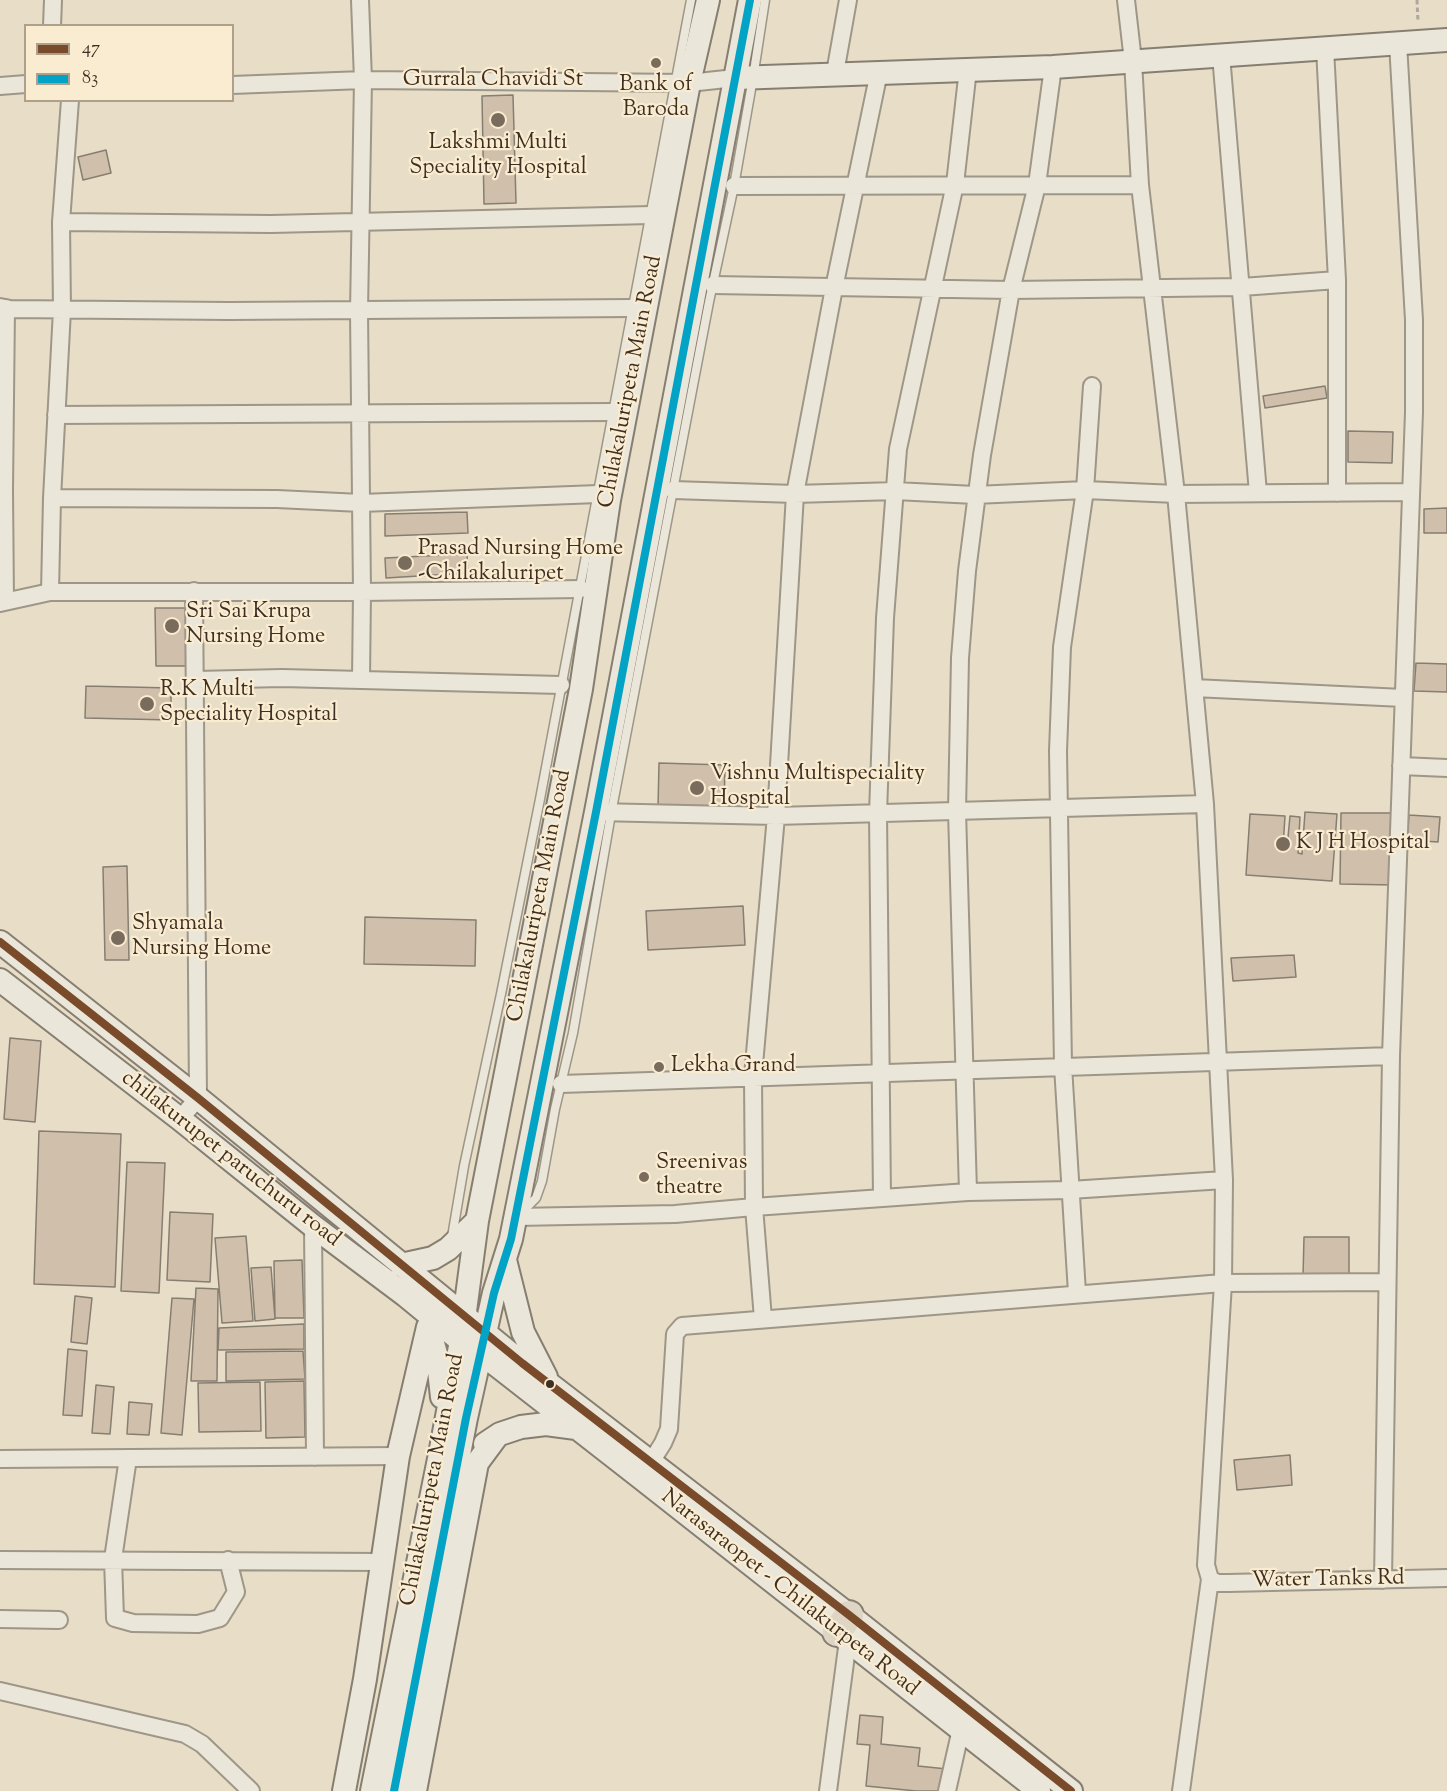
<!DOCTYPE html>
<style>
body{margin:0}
#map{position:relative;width:1447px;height:1791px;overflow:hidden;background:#e8ddc6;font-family:"Sorts Mill Goudy",serif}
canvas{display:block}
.legend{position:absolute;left:24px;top:24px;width:210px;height:78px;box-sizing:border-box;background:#faecd0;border:2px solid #afa08b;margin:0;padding:8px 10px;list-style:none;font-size:18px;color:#3e2f24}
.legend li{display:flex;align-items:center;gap:12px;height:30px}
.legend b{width:30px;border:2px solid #afa08b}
</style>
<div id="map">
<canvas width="1447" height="1791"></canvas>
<ul class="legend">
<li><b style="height:8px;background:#7a4b2a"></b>47</li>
<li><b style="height:8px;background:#03a3c6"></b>83</li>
</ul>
</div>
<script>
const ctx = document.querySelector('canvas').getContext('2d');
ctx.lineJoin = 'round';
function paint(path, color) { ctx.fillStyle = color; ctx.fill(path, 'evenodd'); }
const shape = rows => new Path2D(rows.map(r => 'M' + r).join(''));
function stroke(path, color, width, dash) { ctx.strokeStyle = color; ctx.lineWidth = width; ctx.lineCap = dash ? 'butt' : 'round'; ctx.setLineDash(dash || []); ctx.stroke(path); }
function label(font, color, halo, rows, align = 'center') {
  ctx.font = font + ' "Sorts Mill Goudy",serif'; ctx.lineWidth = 4.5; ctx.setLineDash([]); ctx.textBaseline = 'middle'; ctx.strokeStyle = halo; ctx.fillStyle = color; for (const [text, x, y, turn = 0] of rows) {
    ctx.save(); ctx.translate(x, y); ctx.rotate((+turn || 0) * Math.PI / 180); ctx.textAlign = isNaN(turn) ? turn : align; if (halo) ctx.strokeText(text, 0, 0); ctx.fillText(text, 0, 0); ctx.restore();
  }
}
const building = shape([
 [513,95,516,203,484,204,482,96,513,95],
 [106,150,111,173,83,180,78,157,106,150],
 [1325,386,1327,398,1265,408,1263,396,1325,386],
 [1348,431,1393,432,1392,463,1348,462,1348,431],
 [1447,508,1447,533,1424,533,1424,509,1447,508],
 [467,512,468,533,385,536,385,514,467,512],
 [467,554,468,573,386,578,385,558,467,554],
 [155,608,186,608,186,666,156,666,155,608],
 [1416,663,1447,664,1447,692,1414,691,1416,663],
 [86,686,171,688,171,720,85,718,86,686],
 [659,763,725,765,724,809,658,807,659,763],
 [1305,812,1337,814,1332,881,1246,875,1250,814,1285,816,1283,847,1287,848,1290,816,1300,817,1298,853,1302,854,1305,812],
 [1341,813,1395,813,1394,885,1340,884,1341,813],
 [1409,815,1440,817,1438,842,1407,840,1409,815],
 [127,866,129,960,105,960,103,867,127,866],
 [743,906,745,945,648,950,646,911,743,906],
 [365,917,476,920,475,966,364,964,365,917],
 [1294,955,1296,977,1233,981,1231,958,1294,955],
 [10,1038,41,1041,35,1122,4,1119,10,1038],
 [39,1131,121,1134,115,1287,34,1284,39,1131],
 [127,1162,165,1163,159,1293,121,1291,127,1162],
 [170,1212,213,1214,210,1282,167,1280,170,1212],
 [246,1236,253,1321,222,1323,215,1238,246,1236],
 [1304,1237,1349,1237,1349,1277,1303,1277,1304,1237],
 [302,1260,304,1318,275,1318,274,1261,302,1260],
 [271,1267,275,1319,255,1321,251,1268,271,1267],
 [196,1288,218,1289,217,1381,191,1381,196,1288],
 [75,1296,92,1298,87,1344,71,1342,75,1296],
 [172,1298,194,1299,182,1435,161,1433,172,1298],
 [304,1324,304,1349,218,1350,219,1328,304,1324],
 [68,1349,87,1351,82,1416,63,1415,68,1349],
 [303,1351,305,1379,226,1381,226,1352,303,1351],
 [304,1381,305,1437,266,1438,265,1382,304,1381],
 [260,1382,261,1431,199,1432,198,1383,260,1382],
 [96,1385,114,1387,110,1434,92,1433,96,1385],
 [129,1402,152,1404,149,1435,127,1434,129,1402],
 [1290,1455,1292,1485,1237,1490,1234,1460,1290,1455],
 [860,1715,883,1717,881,1744,920,1748,918,1766,947,1769,945,1791,916,1791,866,1786,870,1745,857,1744,860,1715]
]);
paint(building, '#d0bfab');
stroke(building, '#867e71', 1.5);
const lane = shape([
 [521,1213,536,1198,542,1181,555,1109,573,1033,611,814,709,302,734,186,753,78,765,0],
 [452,1237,464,1166,501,994,540,799,691,0]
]);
const street = shape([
 [360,0,363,80,359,311,362,592,361,680],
 [1126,0,1133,61,1140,185,1176,494,1205,804,1224,1180,1223,1283,1206,1565,1210,1579,1181,1791],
 [52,26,53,0],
 [1325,48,1337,280,1337,493],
 [1221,55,1258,493],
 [835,73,848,0],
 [232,85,363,80,689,83,735,78],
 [0,86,26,84],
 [734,186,1140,185],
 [61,222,271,224,651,215],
 [713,285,1011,290,1242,287,1337,280],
 [0,307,10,309,229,311,632,308],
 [56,415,614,412],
 [673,490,795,494,895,491,975,495,1085,490,1176,494,1410,492],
 [52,498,277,499,361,503,598,494],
 [50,592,52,498,62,310,61,222,70,100],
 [5,602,4,490,6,308],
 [0,603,50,592,362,592,581,589],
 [196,680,282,678,561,685],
 [1194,688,1403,698],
 [1401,766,1447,768],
 [596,812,776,816,1205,804],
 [561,1084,1391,1056],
 [180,1119,198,1098,194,591],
 [968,1192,957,811,960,658,967,571,982,455,1011,290,1037,185,1053,67],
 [882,1198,878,813,885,618,898,449,955,184,968,69],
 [516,1217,675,1214,754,1207,968,1192,1070,1190,1224,1180],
 [313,1226,315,1457],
 [1077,1293,1063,1066,1058,751,1062,647,1085,490,1092,386],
 [763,1319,754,1207,753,1076,776,816,795,494,834,288,879,72],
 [128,1458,113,1559,115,1618,133,1623,198,1624,220,1618,236,1592,228,1560],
 [0,1459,398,1456],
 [646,1470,663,1443,669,1429,675,1334,682,1326,1223,1283,1387,1282],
 [0,1560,383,1562],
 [1210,1579,1217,1583,1228,1583,1447,1578],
 [1383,1580,1391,1056,1414,412,1414,320,1398,43],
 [0,1619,59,1620],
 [0,1691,185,1734,202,1744,251,1791],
 [828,1791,848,1640],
 [947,1791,961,1729]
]);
const secondary = shape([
 [735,78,1053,67,1447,40],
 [0,942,198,1098,522,1363,849,1615,1071,1791],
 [0,980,180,1119,313,1226,405,1295,461,1341,481,1353,640,1477,1039,1791],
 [505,1260,523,1332,546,1377],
 [401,1265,433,1258,448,1249,477,1221],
 [429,1329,438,1361,442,1397],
 [485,1444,500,1434,521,1427,546,1424,576,1428],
 [344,1791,365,1679,398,1456,428,1327],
 [372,1791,441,1449,461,1341,477,1221,581,689,609,500,689,83,708,0],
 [394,1791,466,1418,494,1293,511,1239,596,812,750,0],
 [415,1791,477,1463,497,1436]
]);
const highway = shape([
 [837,1632,849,1615]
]);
stroke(lane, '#9e9687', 11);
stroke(street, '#9e9687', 20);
stroke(secondary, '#867e71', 26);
stroke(highway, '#867e71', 32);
stroke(shape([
 [1417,0,1418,22]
]), '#ada79e', 3, [4.5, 3]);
stroke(lane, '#ebe6da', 8);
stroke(street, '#ebe6da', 16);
stroke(secondary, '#ebe6da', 22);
stroke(highway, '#dfd5c5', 28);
stroke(shape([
 [0,942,198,1098,522,1363,849,1615,1071,1791]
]), '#7a4b2a', 8);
stroke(shape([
 [394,1791,466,1418,494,1293,511,1239,596,812,750,0]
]), '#03a3c6', 8);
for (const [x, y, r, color] of [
 [656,63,6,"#7a6c5d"],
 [498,120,8,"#7a6c5d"],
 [405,563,8,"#7a6c5d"],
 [172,626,8,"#7a6c5d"],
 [147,704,8,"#7a6c5d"],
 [697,788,8,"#7a6c5d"],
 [1283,844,8,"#7a6c5d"],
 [118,938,8,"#7a6c5d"],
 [659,1067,6,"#7a6c5d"],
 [644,1177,6,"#7a6c5d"],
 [550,1384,5,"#3e2f24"]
]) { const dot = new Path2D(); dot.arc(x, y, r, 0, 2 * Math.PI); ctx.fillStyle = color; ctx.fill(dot); stroke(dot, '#faecd0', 2); }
label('22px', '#3e2f24', '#faecd0', [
 ["Gurrala Chavidi St",493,81],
 ["Chilakaluripeta Main Road",632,382,-79],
 ["Chilakaluripeta Main Road",541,896,-79],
 ["chilakurupet paruchuru road",230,1160,38],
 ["Chilakaluripeta Main Road",434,1480,-79],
 ["Water Tanks Rd",1328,1581,-1],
 ["Narasaraopet - Chilakurpeta Road",789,1594,38]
]);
label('22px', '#3e2f24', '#faecd0', [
 ["Bank of",656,86,"center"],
 ["Baroda",656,111,"center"],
 ["Lakshmi Multi",498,144,"center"],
 ["Speciality Hospital",498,169,"center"],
 ["Prasad Nursing Home",418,550],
 ["-Chilakaluripet",418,575],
 ["Sri Sai Krupa",186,613],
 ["Nursing Home",186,638],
 ["R.K Multi",160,691],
 ["Speciality Hospital",160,716],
 ["Vishnu Multispeciality",710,775],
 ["Hospital",710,800],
 ["K J H Hospital",1296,844],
 ["Shyamala",132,925],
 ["Nursing Home",132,950],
 ["Lekha Grand",671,1067],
 ["Sreenivas",656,1164],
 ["theatre",656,1189]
], 'left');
</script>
